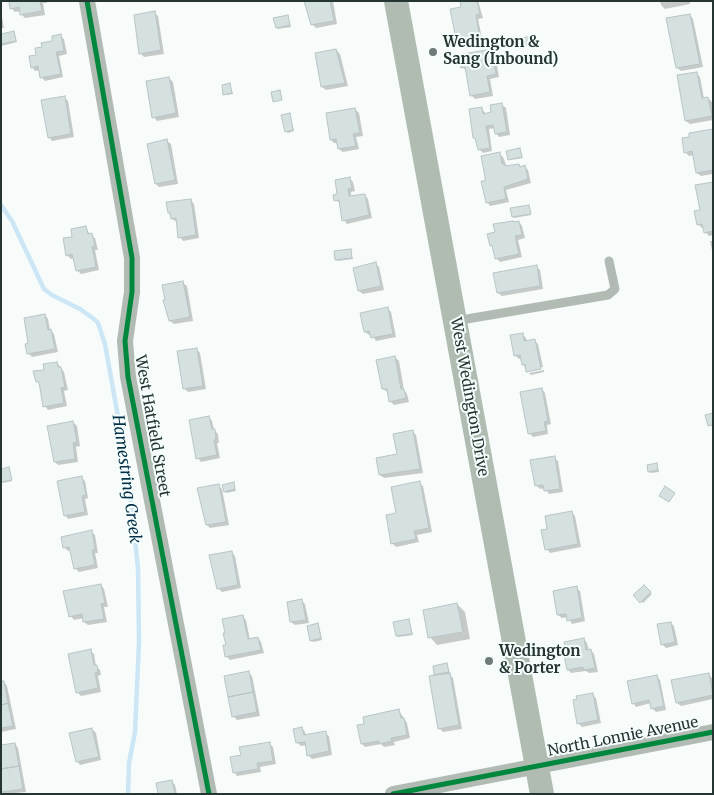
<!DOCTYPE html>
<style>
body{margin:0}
#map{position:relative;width:714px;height:795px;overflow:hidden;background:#f7fcfb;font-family:Merriweather,serif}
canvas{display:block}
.frame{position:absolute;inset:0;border:2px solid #253632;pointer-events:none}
</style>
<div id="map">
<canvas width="714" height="795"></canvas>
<div class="frame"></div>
</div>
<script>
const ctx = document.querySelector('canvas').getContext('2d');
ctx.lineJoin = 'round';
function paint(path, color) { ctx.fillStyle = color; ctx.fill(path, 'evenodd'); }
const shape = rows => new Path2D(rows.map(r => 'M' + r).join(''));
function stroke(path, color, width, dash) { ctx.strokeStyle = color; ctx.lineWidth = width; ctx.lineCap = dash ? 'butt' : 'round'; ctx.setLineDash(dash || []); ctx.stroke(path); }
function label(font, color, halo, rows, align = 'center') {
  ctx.font = font + ' Merriweather,serif'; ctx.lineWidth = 4; ctx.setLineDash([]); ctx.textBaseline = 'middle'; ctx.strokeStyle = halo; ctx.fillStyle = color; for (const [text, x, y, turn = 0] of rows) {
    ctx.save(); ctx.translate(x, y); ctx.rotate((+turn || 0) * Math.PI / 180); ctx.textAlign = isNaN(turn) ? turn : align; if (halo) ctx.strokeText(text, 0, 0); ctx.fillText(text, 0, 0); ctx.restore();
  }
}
paint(shape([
 [10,1,46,1,47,3,43,3,45,15,25,18,22,15,21,11,15,12,11,8],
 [306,1,333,1,337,24,316,28,312,24],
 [462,1,478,1,483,18,478,19,483,43,462,47,458,43,463,8],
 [660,1,690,1,690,4,665,9,661,5],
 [1,11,4,28,1,28],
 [154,13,158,16,164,54,144,57,140,53],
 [690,15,693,19,703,67,681,71,677,68],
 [287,16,291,27,278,29,277,28],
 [14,32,17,42,1,46,1,35],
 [60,36,64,39,67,54,59,56,63,77,45,81,41,77,40,70,35,71,32,67,44,48],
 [532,37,534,44,526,46,524,45],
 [336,50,340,54,348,86,326,90,322,87,316,54],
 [491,50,495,54,499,77,490,79,493,96,475,99,471,95,467,71,462,67],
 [696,73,700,77,704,99,708,98,712,102,713,120,690,124,686,121],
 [169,78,173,82,179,117,157,121,154,117],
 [230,85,233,94,226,95,224,94],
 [64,97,68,101,74,137,52,141,49,137],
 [502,105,506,108,510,135,499,137,496,133,495,128,489,129,492,151,483,153,479,149,481,108,486,114,493,113],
 [355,109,359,113,363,136,356,137,359,149,343,152,339,149,338,143,334,143,331,140],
 [290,115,294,131,288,133,286,131],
 [713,130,713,174,701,176,697,173,694,155,689,156,685,152],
 [167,141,171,144,178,184,159,187,156,184],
 [520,149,523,158,510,160,509,159],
 [499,154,503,157,507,167,519,165,521,168,525,167,528,170,531,183,506,190,509,202,490,206,487,202,486,182],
 [350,179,353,182,355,191,351,192,351,197,364,195,368,199,372,218,347,224,344,220,341,203,335,200],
 [713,183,713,235,709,236,705,232,704,227,702,228,698,224,701,211],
 [191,200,194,204,199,238,183,241,180,237,177,222,172,219,169,213],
 [529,206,531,215,514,218,513,216],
 [519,222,522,226,525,238,518,240,522,257,500,262,496,258,494,249,491,245],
 [86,227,90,235,95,238,98,250,95,250,99,270,81,274,77,270,75,258,71,259,67,255,73,238],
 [710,241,713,241,713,255],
 [350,250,353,259,338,261,336,260],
 [376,264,379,267,384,290,363,294,359,291],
 [536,266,540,270,543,289,502,296,498,293],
 [183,283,187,286,193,321,174,324,170,321],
 [388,309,391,312,396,337,376,341,372,335,369,335,365,332,362,314],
 [45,315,48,319,50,330,54,334,58,352,32,357,28,353,30,344],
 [522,334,526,338,527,342,535,341,538,344,543,367,528,370,528,373,523,364,522,358,519,359,515,355],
 [196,349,200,353,206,389,188,392,185,389],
 [395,357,399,361,404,390,407,394,409,402,394,405,390,401,388,392,383,389],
 [57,363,64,372,68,390,64,391,67,406,48,410,45,406,41,385,37,381],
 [544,370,544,372,531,375,529,373],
 [542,389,545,393,551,424,547,425,548,434,533,437,529,433],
 [209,417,212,421,214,430,218,434,219,443,217,443,220,458,201,462,198,458],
 [73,422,77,426,80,446,76,447,78,462,58,465,55,462],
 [412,431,416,435,423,473,384,478,380,475,377,459,398,455],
 [554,458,558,461,563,492,549,494,545,488,540,489,536,485],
 [657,465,659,472,650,473,649,471],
 [9,468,12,481,3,483,1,481],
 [81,478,85,481,88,498,85,499,88,515,68,519,65,515],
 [419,483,423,486,432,532,417,535,419,542,396,547,392,543,397,514],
 [233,484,236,491,226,493,225,491],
 [219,486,222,489,229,525,210,528,207,525],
 [572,513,575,516,581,547,550,553,547,549,549,530],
 [91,532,95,535,98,553,95,553,98,568,79,572,75,568,71,550,68,551,64,547],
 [231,552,235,556,241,588,222,592,218,588],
 [101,585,104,589,108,607,104,607,107,622,88,625,84,622,84,618,74,620,71,616],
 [644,587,652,594,643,603,635,595],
 [576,588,580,591,585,621,572,624,568,617,562,618,558,615],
 [302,601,305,604,309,623,295,625,291,622,288,603],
 [457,604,465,612,470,639,437,645,430,637],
 [242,616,246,620,250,640,258,638,261,642,264,653,230,660,227,657,227,646],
 [409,620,413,635,398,637,397,636],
 [671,623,674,626,678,645,666,648,662,644],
 [319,626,322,640,313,642,311,640],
 [584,639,587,643,589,651,591,650,594,654,598,672,589,673,586,671,571,673,568,670],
 [90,651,94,654,96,666,100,670,101,675,98,676,101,692,81,696,77,692],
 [447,664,450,675,453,678,462,729,443,732,439,728,437,676,436,674],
 [249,673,252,676,260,716,237,720,233,716],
 [708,674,712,678,713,682,713,699,681,706,677,703,673,681],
 [657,677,660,680,666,710,656,712,652,708,651,703,636,707,633,703],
 [4,682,7,686,16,729,1,732,1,683],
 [592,695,596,698,601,723,582,727,578,723],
 [399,711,407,723,410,738,394,742,395,745,384,747,381,744,365,747,362,744],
 [302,728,305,732,306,736,325,733,329,736,332,755,312,759,308,755,306,745,301,746,298,743],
 [92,729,96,733,101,760,80,765,77,761],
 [15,744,18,748,26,792,4,794,2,792],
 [270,744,273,747,276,764,260,767,261,772,237,776,234,772],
 [172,781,175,785,177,794,159,794]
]), '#0003');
stroke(shape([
 [1,205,12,221,44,289,52,295,80,309,94,319,98,323,105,344,127,467,138,568,139,642,135,732,129,763,128,794]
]), '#cce6f5', 4.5);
const building = shape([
 [9,1,40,1,42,11,20,15,19,7,10,9,9,1],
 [304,1,330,1,334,21,311,25,304,1],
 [460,1,476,1,478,4,480,14,476,15,480,39,457,44,450,9,461,7,460,1],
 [155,11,161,50,139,54,134,15,155,11],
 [690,14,700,64,676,68,666,18,690,14],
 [288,15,290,25,276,28,273,18,288,15],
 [14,31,16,41,1,44,1,34,14,31],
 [61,34,64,51,56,52,61,74,40,78,38,66,31,68,29,56,36,55,35,48,42,47,41,43,52,41,52,36,61,34],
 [532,36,534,43,523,46,522,38,532,36],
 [336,49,345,83,321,87,315,53,336,49],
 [491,49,496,74,487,76,490,92,470,96,465,67,461,68,458,55,491,49],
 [697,72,702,98,708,97,712,116,685,121,677,75,697,72],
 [169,77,176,113,152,118,146,81,169,77],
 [230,83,232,93,223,95,222,85,230,83],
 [280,90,282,100,273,102,271,92,280,90],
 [65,96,71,134,48,138,41,100,65,96],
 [502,103,507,132,495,134,493,125,486,126,490,148,478,150,475,138,473,138,469,109,482,107,483,114,491,112,490,105,502,103],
 [355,108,360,133,353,134,356,146,338,149,336,139,330,140,326,113,355,108],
 [290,113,293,130,285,132,281,115,290,113],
 [713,129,713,170,696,173,692,151,684,153,682,138,689,137,689,133,713,129],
 [167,139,175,180,155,184,147,144,167,139],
 [520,148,522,157,508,160,506,151,520,148],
 [500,152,502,164,505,164,505,166,519,164,520,167,525,165,528,179,504,187,506,199,486,203,481,181,485,181,485,177,481,156,500,152],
 [350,177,352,188,348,189,349,196,365,194,369,215,342,221,339,200,334,201,333,195,337,194,335,180,350,177],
 [713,182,713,231,704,233,702,224,697,225,694,211,700,210,695,185,713,182],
 [191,199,196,235,178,238,176,218,171,219,170,213,168,213,166,202,191,199],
 [529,205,531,214,512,217,510,208,529,205],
 [513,221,513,222,519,221,522,235,515,236,519,254,495,259,492,245,490,246,487,234,495,232,493,224,513,221],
 [86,226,88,234,92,233,95,246,92,247,96,267,76,271,72,254,66,256,63,238,72,237,71,229,86,226],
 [351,249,352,258,335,260,334,251,351,249],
 [376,262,381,286,358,291,353,268,376,262],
 [537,265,540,286,497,293,493,273,537,265],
 [183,281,190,317,169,321,163,300,165,300,162,285,183,281],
 [388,307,393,334,371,338,369,331,364,332,360,313,388,307],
 [45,314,48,330,51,329,55,349,27,354,25,344,28,343,24,318,45,314],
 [523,333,524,341,535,339,541,369,526,372,525,364,522,365,520,355,514,356,510,335,523,333],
 [197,348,203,386,183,389,177,351,197,348],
 [395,356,401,389,404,389,406,398,389,402,387,389,382,389,376,360,395,356],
 [57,362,58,367,61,367,65,387,61,388,64,403,43,407,39,382,36,382,33,371,44,370,43,364,57,362],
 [542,388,548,421,544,422,546,431,528,434,520,392,542,388],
 [713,413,713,427,712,425,708,426,705,415,713,413],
 [209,416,212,429,215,429,216,439,214,440,217,455,196,459,189,420,209,416],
 [73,421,77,442,73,443,75,459,54,462,47,426,73,421],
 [413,430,420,469,379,475,376,458,397,454,393,434,413,430],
 [555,456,560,489,544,491,543,485,535,486,530,460,555,456],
 [657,463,658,470,648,472,647,465,657,463],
 [9,467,12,480,1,482,1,469,9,467],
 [82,476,86,495,82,496,85,512,64,516,57,481,82,476],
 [420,481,429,528,414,531,416,539,391,544,386,515,396,513,391,487,420,481],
 [234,482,235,489,224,492,222,485,234,482],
 [219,484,226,522,206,525,197,488,219,484],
 [665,486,675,493,669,502,659,496,665,486],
 [572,511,578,544,545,550,541,530,547,529,545,516,572,511],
 [92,530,95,549,92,550,95,565,74,569,69,547,63,548,61,537,92,530],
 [232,551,238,585,217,589,209,555,232,551],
 [101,584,105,603,101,604,104,619,83,622,82,614,69,617,63,591,101,584],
 [644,585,651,592,640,603,633,595,644,585],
 [577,586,582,618,567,621,566,614,557,615,553,591,577,586],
 [302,599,306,620,290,622,287,602,302,599],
 [457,603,463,632,428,638,423,610,457,603],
 [243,615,248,639,258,637,261,650,225,657,223,645,226,645,223,633,225,633,222,619,243,615],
 [409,619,412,634,396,636,393,622,409,619],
 [671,622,675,642,661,645,657,624,671,622],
 [318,623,321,638,310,641,307,626,318,623],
 [584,638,586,650,591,649,595,668,584,670,583,667,567,670,563,650,566,649,564,642,584,638],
 [91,649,94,665,97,665,98,672,95,673,98,688,76,693,68,654,91,649],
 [447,663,449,672,434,675,433,666,447,663],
 [249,671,253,692,228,697,224,676,249,671],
 [450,673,459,725,438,729,429,676,450,673],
 [709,673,713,695,676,703,671,680,709,673],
 [657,675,664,706,651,709,649,700,632,704,627,681,657,675],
 [1,681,4,681,8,703,1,705,1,681],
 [253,692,257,712,232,717,228,697,253,692],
 [593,693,598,720,577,724,573,700,577,699,576,696,593,693],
 [8,703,13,726,1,728,1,705,8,703],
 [399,709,401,718,404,718,407,735,391,738,392,741,379,744,379,741,361,744,357,725,364,724,363,717,399,709],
 [302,727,304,735,326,731,329,751,307,756,305,742,296,743,293,729,302,727],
 [92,728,99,757,76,762,69,733,92,728],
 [270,742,273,761,257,763,258,769,233,773,230,757,241,755,239,747,270,742],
 [15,743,19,766,1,769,1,745,15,743],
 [19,766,23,789,1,792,1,769,19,766],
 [172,780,175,794,158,794,156,783,172,780]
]);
paint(building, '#d5e0e1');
stroke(building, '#b9c4c5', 1);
stroke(shape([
 [455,321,608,295,615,289,609,261]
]), '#b1bbb4', 9);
stroke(shape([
 [87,1,132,258,132,292,125,341,128,377,209,794],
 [393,794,713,732]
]), '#b1bbb4', 16);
stroke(shape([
 [396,1,542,794]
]), '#b0bbb2', 24);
stroke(shape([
 [87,1,132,258,132,292,125,341,128,377,209,794],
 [393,794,713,732]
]), '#00873e', 5);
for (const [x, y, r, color] of [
 [433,52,5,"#6e7b78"],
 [489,661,5,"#6e7b78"]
]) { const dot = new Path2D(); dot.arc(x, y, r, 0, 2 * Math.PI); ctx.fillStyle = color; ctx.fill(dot); stroke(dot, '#f5fefc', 2); }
label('bold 15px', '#253632', '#f5fefc', [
 ["Wedington &",443,43],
 ["Sang (Inbound)",443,60],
 ["Wedington",499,652],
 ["& Porter",499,669]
], 'left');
label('15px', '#253632', '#f5fefc', [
 ["West Wedington Drive",469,397,80],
 ["West Hatfield Street",152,426,80],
 ["North Lonnie Avenue",623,737,-11]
]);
label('italic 16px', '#023048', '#f5fefc', [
 ["Hamestring Creek",126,479,82]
]);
</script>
